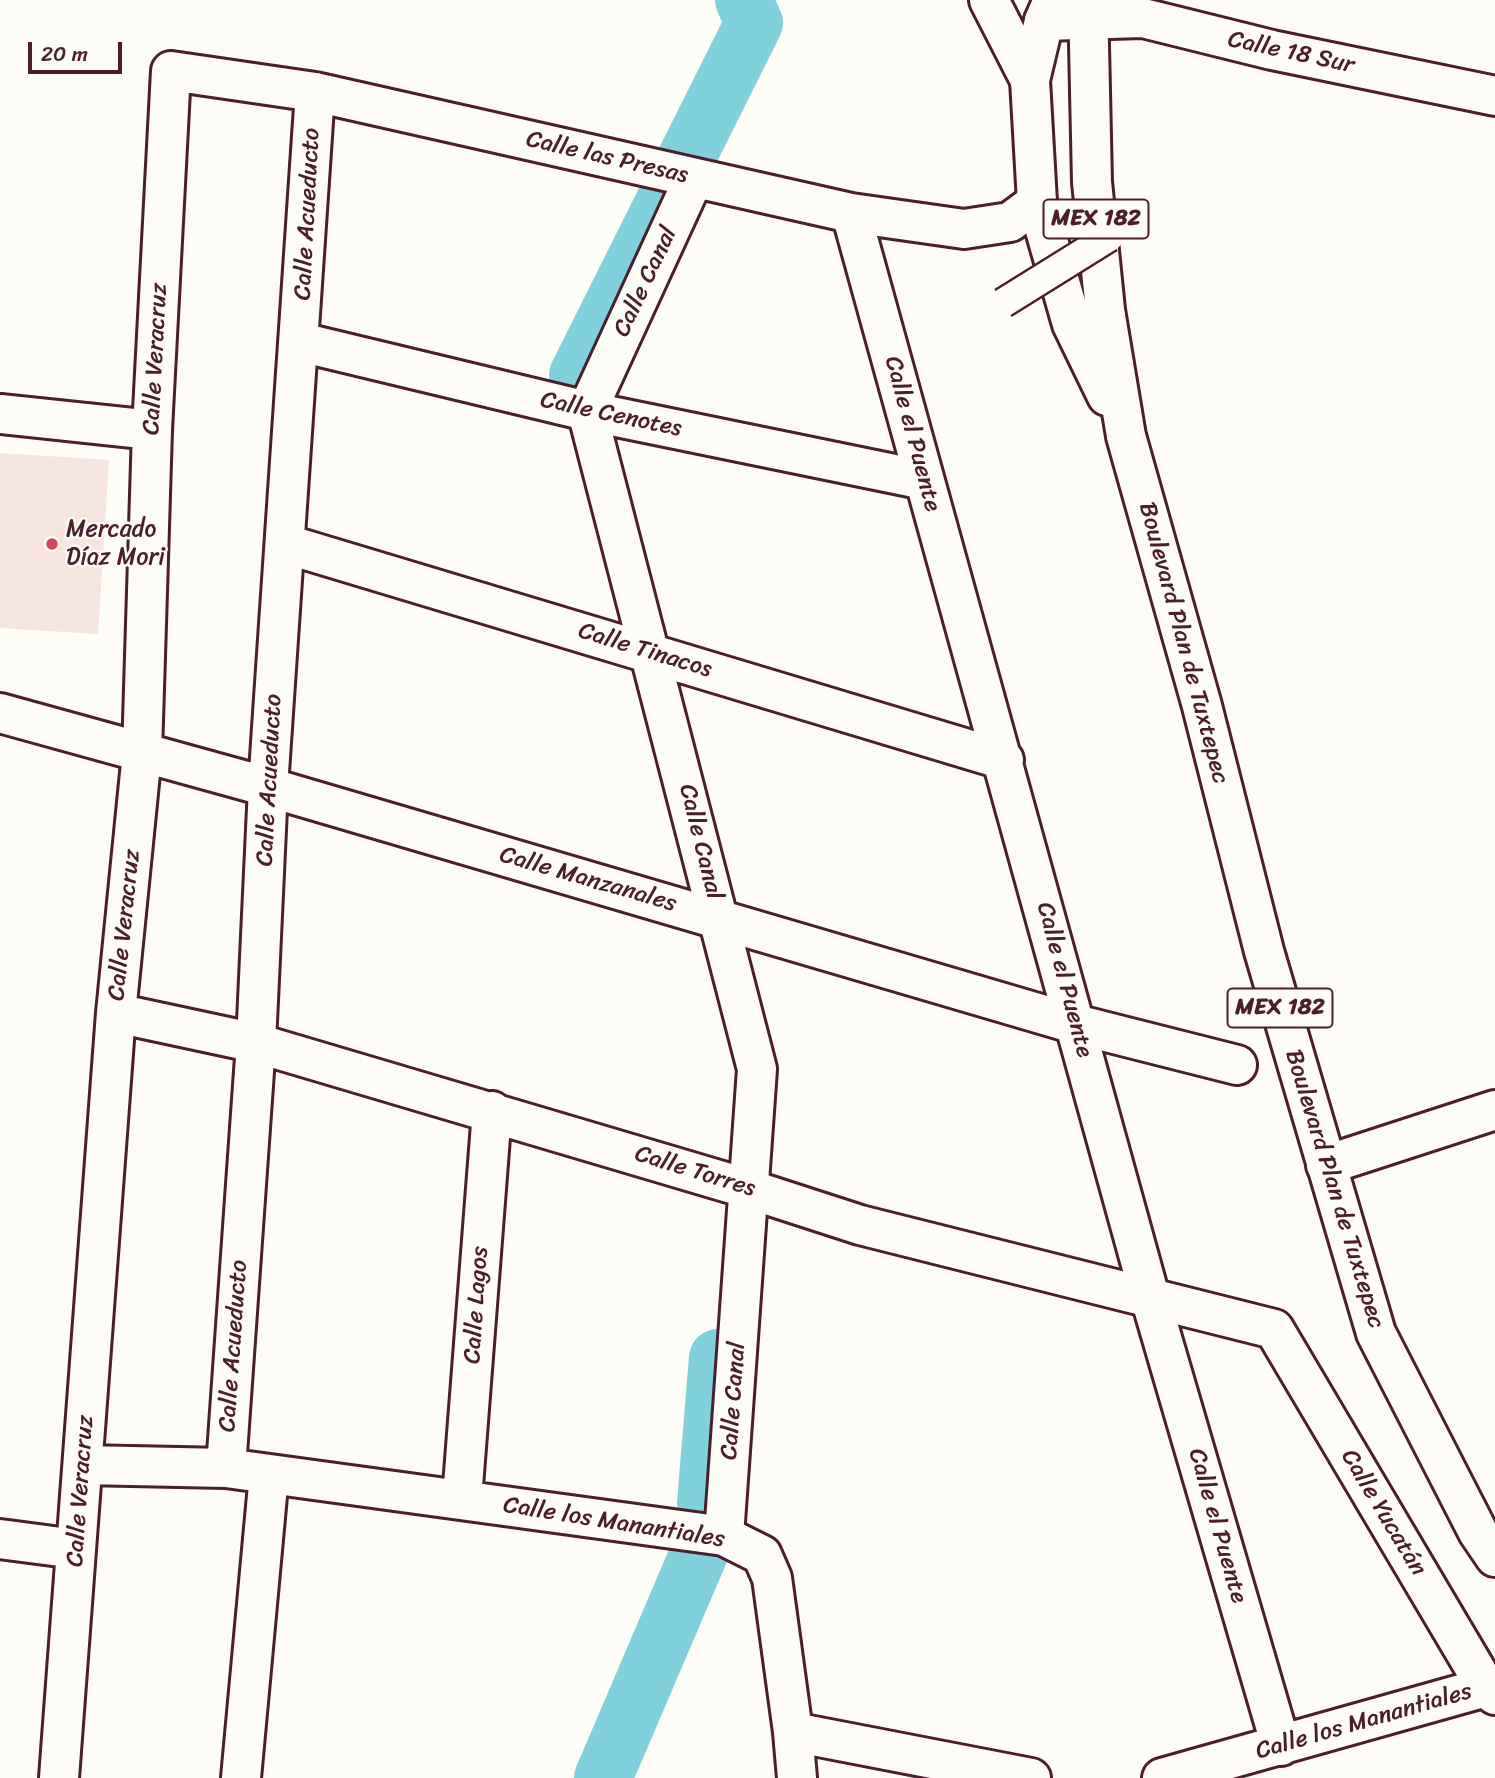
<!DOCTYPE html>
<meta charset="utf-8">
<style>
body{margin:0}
#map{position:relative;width:1495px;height:1778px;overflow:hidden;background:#fdfcf7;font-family:Sriracha,sans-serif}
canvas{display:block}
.scale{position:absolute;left:28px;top:42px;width:94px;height:32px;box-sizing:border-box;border:4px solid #4a1f2b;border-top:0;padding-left:9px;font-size:21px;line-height:24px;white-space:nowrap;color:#4a1f2b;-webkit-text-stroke:5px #fdfcf7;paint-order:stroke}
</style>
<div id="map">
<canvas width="1495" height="1778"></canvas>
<div class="scale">20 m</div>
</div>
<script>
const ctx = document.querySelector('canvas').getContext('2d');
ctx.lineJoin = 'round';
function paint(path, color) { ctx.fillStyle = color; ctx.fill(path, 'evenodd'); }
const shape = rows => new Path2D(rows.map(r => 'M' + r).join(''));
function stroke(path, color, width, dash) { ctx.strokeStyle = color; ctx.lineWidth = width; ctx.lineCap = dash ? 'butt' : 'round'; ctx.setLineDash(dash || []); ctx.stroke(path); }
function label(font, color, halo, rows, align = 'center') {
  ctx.font = font + ' Sriracha,sans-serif'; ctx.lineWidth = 5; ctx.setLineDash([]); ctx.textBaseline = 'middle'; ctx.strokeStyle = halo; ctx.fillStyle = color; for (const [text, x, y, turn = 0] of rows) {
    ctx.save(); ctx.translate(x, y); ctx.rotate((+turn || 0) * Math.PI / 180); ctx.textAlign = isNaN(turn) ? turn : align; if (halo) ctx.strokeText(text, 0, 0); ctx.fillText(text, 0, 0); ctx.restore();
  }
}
paint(shape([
 [0,453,109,460,98,634,0,628]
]), '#f6e4de');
stroke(shape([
 [578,375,754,23,744,0],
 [706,1503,718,1358],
 [603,1778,703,1544]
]), '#81d1dc', 58);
const minor = shape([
 [1044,21,1143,18,1272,50,1495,96],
 [694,178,587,411,757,1069,724,1536],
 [851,213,1150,1297,1281,1746],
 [300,342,587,411,924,480],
 [0,414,152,430],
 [286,544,1004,760],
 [0,713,268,787,1075,1024,1237,1065],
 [116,1013,256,1043,749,1189,860,1225,1274,1329,1486,1687,1495,1695],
 [1326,1165,1495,1110],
 [83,1465,226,1468,724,1536,762,1555,772,1578,793,1732,1031,1778],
 [226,1468,256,1043,268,787,315,92],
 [462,1499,492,1111],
 [0,1539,76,1549],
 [793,1732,797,1778],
 [59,1778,116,1013,142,753,152,430,171,71,315,92,851,213,964,229,1010,222,1037,202],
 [241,1778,269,1474],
 [1162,1778,1486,1687]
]);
const tertiary = shape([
 [989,0,1030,80]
]);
const primary = shape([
 [1053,0,1044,21,1030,80,1037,202,1072,324,1107,396],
 [1088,0,1092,182,1105,310,1126,436,1202,706,1264,951,1376,1333,1478,1532,1495,1557]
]);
stroke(minor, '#4a1f2b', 44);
stroke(tertiary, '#4a1f2b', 44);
stroke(primary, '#4a1f2b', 44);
stroke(minor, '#fdfcf7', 38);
stroke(tertiary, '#fdfcf7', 38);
stroke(primary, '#fdfcf7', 38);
const pedestrianBridge = shape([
 [1003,303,1109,237]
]);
stroke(pedestrianBridge, '#4a1f2b', 33, []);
stroke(pedestrianBridge, '#fdfcf7', 28);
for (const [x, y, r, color] of [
 [52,544,7,"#d1495b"]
]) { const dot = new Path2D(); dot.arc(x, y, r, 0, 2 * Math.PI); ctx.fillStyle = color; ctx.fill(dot); stroke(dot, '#fdfcf7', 2.5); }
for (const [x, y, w] of [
 [1096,219,105],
 [1280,1008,105]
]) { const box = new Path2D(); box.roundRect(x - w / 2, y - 19.5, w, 39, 5); ctx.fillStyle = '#fdfcf7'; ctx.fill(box); stroke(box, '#4a1f2b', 2); }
label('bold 23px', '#4a1f2b', null, [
 ["MEX 182",1096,219],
 ["MEX 182",1280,1008]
]);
label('24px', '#4a1f2b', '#fdfcf7', [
 ["Calle 18 Sur",1291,53,12],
 ["Calle las Presas",607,158,13],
 ["Calle Acueducto",308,214,-87],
 ["Calle Canal",646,282,-65],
 ["Calle Veracruz",156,359,-87],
 ["Calle Cenotes",611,415,12],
 ["Calle el Puente",912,434,75],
 ["Boulevard Plan de Tuxtepec",1183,643,75],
 ["Calle Tinacos",645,651,17],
 ["Calle Acueducto",270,780,-87],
 ["Calle Canal",700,842,76],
 ["Calle Manzanales",588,880,16],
 ["Calle Veracruz",125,925,-84],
 ["Calle el Puente",1064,980,75],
 ["Calle Torres",695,1172,17],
 ["Boulevard Plan de Tuxtepec",1334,1189,73],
 ["Calle Lagos",477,1305,-86],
 ["Calle Acueducto",234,1346,-86],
 ["Calle Canal",734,1401,-86],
 ["Calle Veracruz",81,1491,-86],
 ["Calle Yucatán",1383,1513,59],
 ["Calle los Manantiales",614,1523,9],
 ["Calle el Puente",1217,1526,74],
 ["Calle los Manantiales",1364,1722,-16]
]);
label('24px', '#4a1f2b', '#fdfcf7', [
 ["Mercado",66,530],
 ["Díaz Mori",66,558]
], 'left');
</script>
